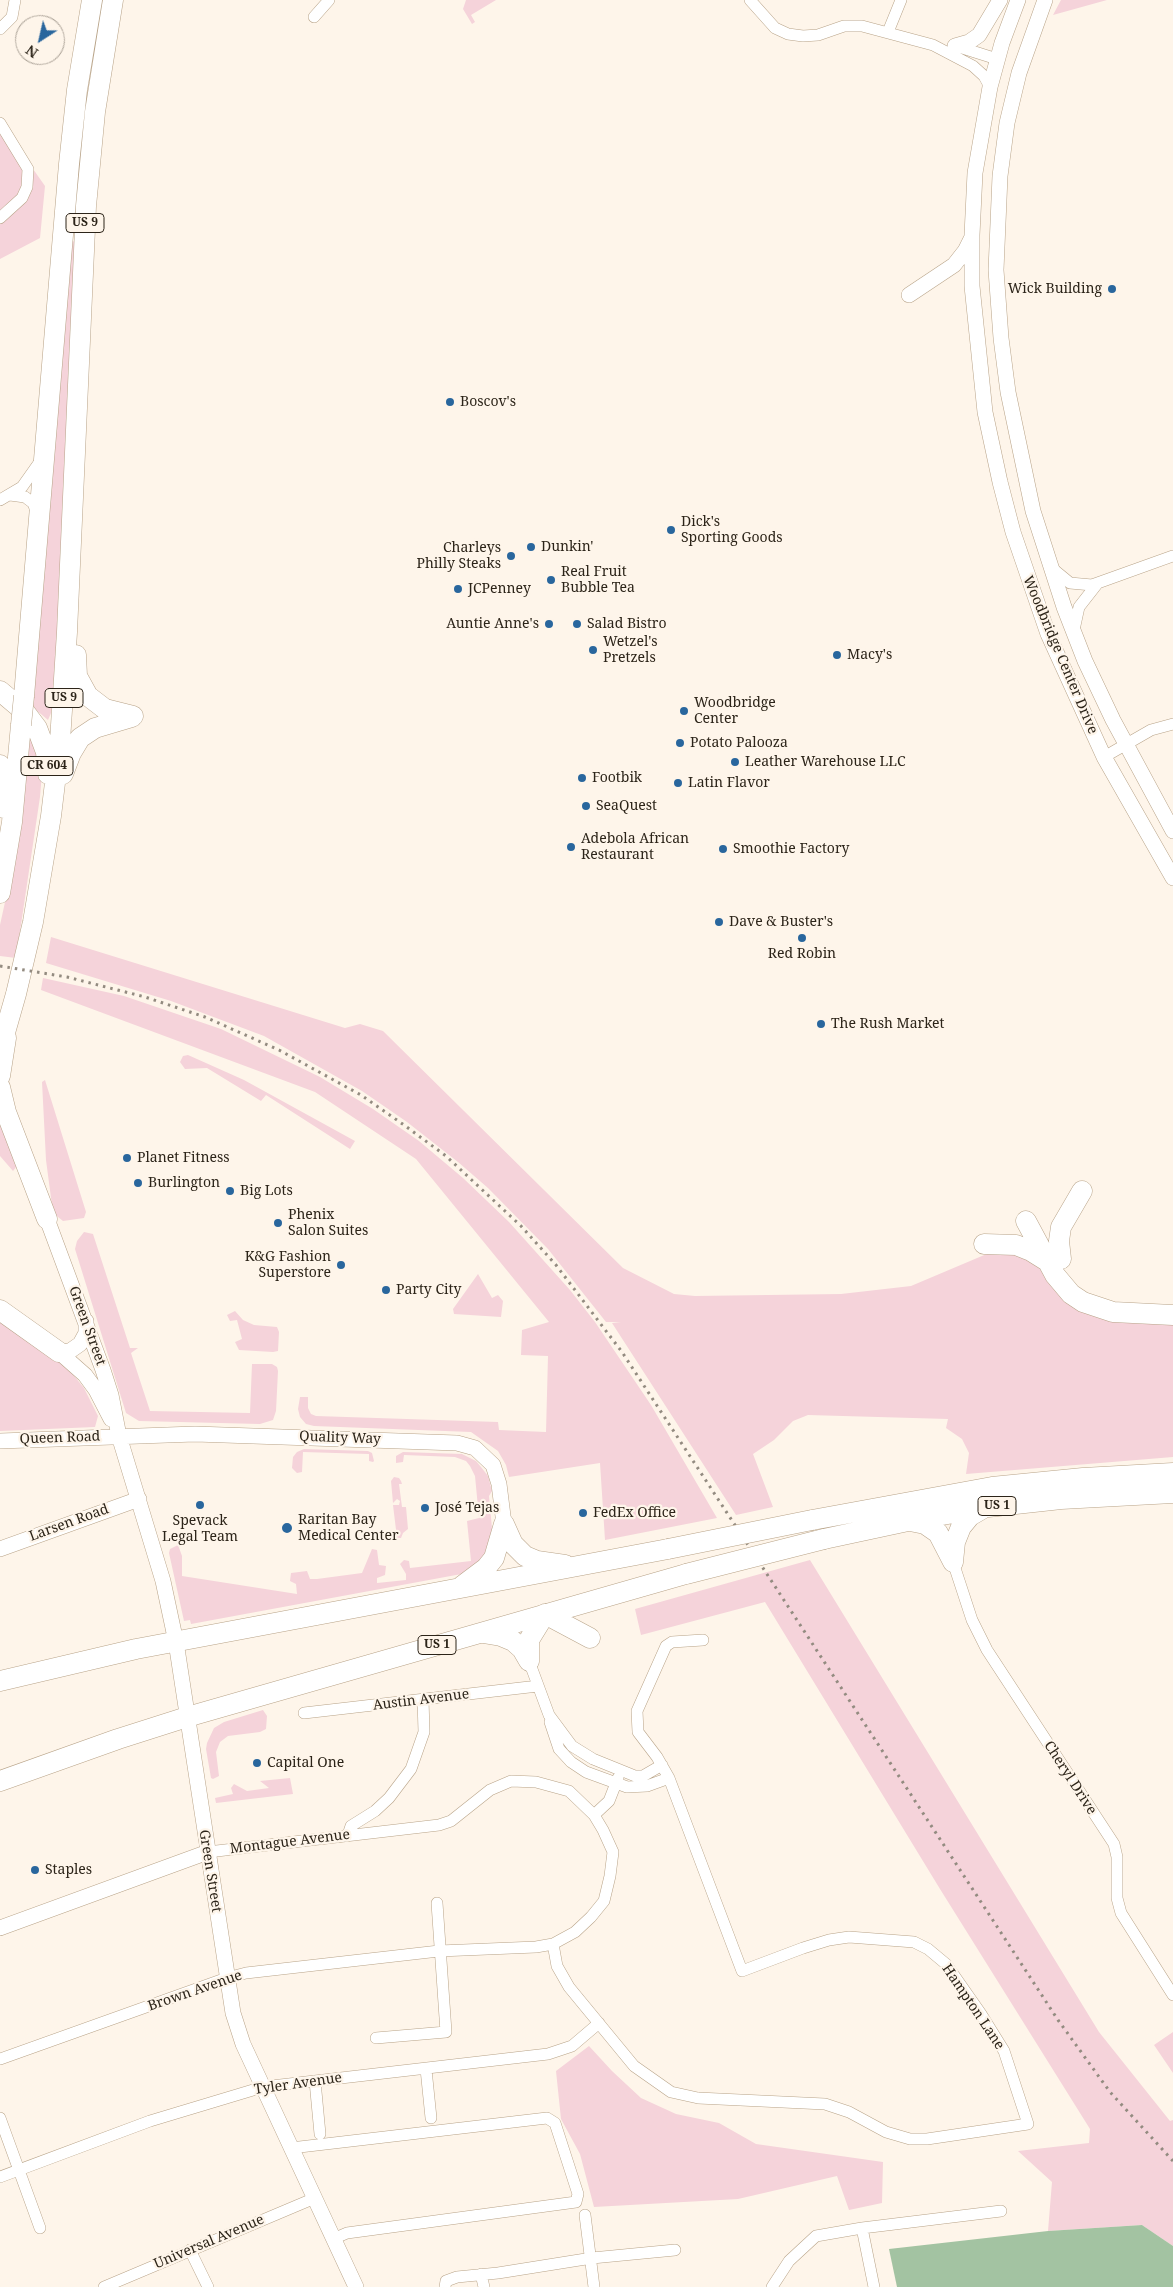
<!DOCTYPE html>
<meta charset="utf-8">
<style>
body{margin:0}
#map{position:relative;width:1173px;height:2287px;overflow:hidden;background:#fef5ea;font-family:"Noto Serif",serif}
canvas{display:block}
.north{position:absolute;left:15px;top:15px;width:50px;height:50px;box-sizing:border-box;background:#fef5ea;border:1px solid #aaa196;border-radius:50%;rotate:215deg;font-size:14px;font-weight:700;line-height:20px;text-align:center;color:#2c2419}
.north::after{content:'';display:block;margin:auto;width:18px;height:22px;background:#29669d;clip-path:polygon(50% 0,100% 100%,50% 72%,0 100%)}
</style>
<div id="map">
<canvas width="1173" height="2287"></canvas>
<div class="north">N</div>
</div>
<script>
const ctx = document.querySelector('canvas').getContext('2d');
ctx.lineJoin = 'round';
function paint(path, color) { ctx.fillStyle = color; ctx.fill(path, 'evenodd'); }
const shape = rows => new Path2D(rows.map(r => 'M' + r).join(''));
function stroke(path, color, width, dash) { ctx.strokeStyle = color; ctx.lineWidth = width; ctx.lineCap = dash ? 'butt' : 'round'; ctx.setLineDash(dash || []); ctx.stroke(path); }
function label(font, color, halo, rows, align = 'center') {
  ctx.font = font + ' "Noto Serif",serif'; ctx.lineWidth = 4.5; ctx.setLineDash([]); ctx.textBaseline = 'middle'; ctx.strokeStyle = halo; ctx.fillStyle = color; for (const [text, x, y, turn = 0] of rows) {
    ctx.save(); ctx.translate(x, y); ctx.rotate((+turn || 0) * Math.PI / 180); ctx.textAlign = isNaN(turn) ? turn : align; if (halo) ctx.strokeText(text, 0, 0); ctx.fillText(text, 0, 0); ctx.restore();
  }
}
paint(shape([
 [466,0,496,0,471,15,475,22,472,24,463,9],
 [1061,0,1107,0,1053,15],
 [0,122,45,186,40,238,0,259],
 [72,241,77,242,56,672,51,713,48,720,29,704],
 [27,727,43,760,40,797,16,958,0,956,0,925,7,893],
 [51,937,345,1028,360,1024,383,1031,623,1268,674,1294,695,1296,841,1294,911,1286,989,1253,1006,1249,1039,1263,1065,1295,1173,1320,1173,1457,966,1474,969,1453,962,1439,946,1428,948,1419,808,1415,793,1421,774,1440,753,1454,773,1507,736,1515,612,1323,621,1322,606,1322,548,1249,488,1188,458,1162,407,1122,362,1091,264,1036,171,1001,46,963],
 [43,978,124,996,221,1029,320,1077,373,1109,419,1141,463,1178,509,1222,570,1290,595,1322,651,1405,717,1518,605,1540,600,1463,509,1477,506,1465,498,1451,471,1432,314,1426,306,1424,300,1417,298,1409,300,1397,308,1397,308,1408,311,1414,316,1416,498,1422,499,1430,546,1432,548,1356,521,1355,522,1330,549,1322,416,1159,315,1092,41,990],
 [188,1055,244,1080,355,1141,350,1149,266,1095,261,1101,207,1068,185,1069,180,1062,183,1056],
 [45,1080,86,1212,84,1218,63,1221,53,1213,46,1160,42,1082],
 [0,1109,17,1166,13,1171,0,1156],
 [84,1232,93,1234,130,1348,138,1348,131,1353,150,1411,250,1413,252,1364,272,1364,277,1367,278,1371,276,1411,273,1420,260,1424,139,1421,126,1413,75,1249,77,1241],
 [478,1274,492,1298,498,1295,503,1301,501,1317,454,1314,453,1309],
 [235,1311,243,1320,254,1325,277,1327,279,1332,278,1351,273,1352,239,1350,235,1342,242,1339,237,1320,230,1321,227,1315],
 [0,1322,67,1367,84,1388,98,1416,95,1427,0,1431],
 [304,1449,368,1451,372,1453,374,1461,373,1462,369,1461,369,1454,303,1452,302,1472,297,1473,292,1468,293,1457,297,1452],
 [403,1452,462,1454,476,1461,481,1467,488,1476,492,1491,489,1496,494,1550,463,1574,456,1575,191,1624,190,1620,184,1621,169,1553,170,1549,178,1545,182,1556,182,1576,297,1594,296,1584,290,1581,291,1573,307,1571,310,1579,317,1579,362,1573,372,1549,377,1550,379,1565,386,1566,385,1575,377,1578,377,1583,406,1580,406,1574,400,1564,404,1560,409,1561,410,1568,471,1561,467,1521,479,1518,475,1476,470,1466,466,1461,455,1457,404,1455,403,1462,396,1463,396,1456],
 [394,1477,399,1478,401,1481,402,1484,399,1484,402,1507,406,1507,408,1529,403,1533,401,1538,397,1538,393,1505,399,1505,400,1501,397,1499,393,1503,391,1481],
 [810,1560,1099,2032,1170,2121,1173,2120,1173,2246,1142,2225,1048,2231,1052,2182,1018,2151,1089,2143,1090,2129,940,1889,765,1602,641,1635,635,1609],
 [263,1710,267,1716,266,1729,260,1732,228,1736,220,1742,216,1752,219,1776,213,1779,211,1778,206,1749,207,1743,214,1728,224,1722],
 [290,1778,293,1794,216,1803,215,1798,233,1794,231,1788,234,1784,247,1791,269,1788,260,1781],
 [1173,2032,1173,2073,1154,2045],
 [589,2046,612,2071,641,2098,676,2114,719,2123,756,2144,883,2162,882,2203,849,2210,837,2176,738,2199,594,2207,580,2154,561,2119,556,2071]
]), '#f5d3da');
paint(shape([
 [1142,2225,1173,2246,1173,2287,897,2287,889,2249,1048,2231]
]), '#a3c3a2');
const street = shape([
 [750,0,775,28,788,34,803,36,818,35,844,26,862,26,933,45,973,66,984,76,990,87],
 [314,17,329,0],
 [0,29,12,17,15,0],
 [888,32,901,0],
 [956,46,997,59],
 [0,123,28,169,27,187,22,198,0,218],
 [10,495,25,497,33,503,37,513],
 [0,500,22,487,39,463],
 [1053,569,1070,583,1092,585,1173,556],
 [1074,630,1079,607,1097,584],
 [1104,757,1151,730,1173,724],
 [953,1562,972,1620,987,1650,1114,1844,1117,1857,1117,1898,1121,1913,1173,1995],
 [529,1661,549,1715,572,1746,593,1759,635,1776,643,1776,662,1765],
 [304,1713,538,1686],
 [550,1722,559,1749,571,1762,586,1772,627,1787,647,1786,669,1778],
 [594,1815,609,1801,618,1778],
 [348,1835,351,1826,375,1811,389,1798,411,1769,424,1732,423,1699],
 [553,1944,557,1966,569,1987,634,2066,671,2092,698,2098,825,2104,849,2112,886,2132,910,2139,927,2139,1028,2124,1004,2051,981,2014,946,1964,928,1949,914,1942,849,1937,829,1940,803,1948,742,1971,669,1778,657,1757,638,1732,637,1711,666,1646,672,1642,703,1640],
 [376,2038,446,2032,437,1903],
 [0,2059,227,1978,246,1973,439,1951,536,1947,553,1944,575,1932,591,1917,604,1901,610,1876,613,1852,603,1830,594,1815,569,1791,536,1782,511,1781,490,1790,451,1821,439,1825,208,1852],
 [426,2069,431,2118],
 [315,2081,320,2134],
 [0,2118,40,2228],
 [291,2148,547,2118,555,2123,578,2194,576,2202,347,2233,333,2239],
 [0,2177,150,2121,263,2087,548,2054,572,2046,599,2023],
 [585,2215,594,2287],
 [862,2228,874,2287],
 [190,2250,208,2287],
 [481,2274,484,2287],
 [104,2287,315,2198],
 [445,2287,446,2281,457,2277,498,2273,592,2258,675,2250],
 [772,2287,789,2261,816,2236,862,2228,1001,2211]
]);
const secondary = shape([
 [1018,0,1002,43,990,87,975,173,972,235,972,286,985,412,1000,482,1013,532,1048,634,1104,757,1173,878],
 [1045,0,1019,73,1007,123,1000,176,996,270,1001,338,1008,392,1033,511,1064,607,1085,661,1113,720,1173,831],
 [955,46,969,42,979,35,1000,0],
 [909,295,954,265,965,251,971,239],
 [47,1219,103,1370,111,1395,119,1436,163,1581,176,1642,233,2013,243,2044,356,2287],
 [59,1352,85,1375,96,1390,111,1419],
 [59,1352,70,1351,80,1344,86,1333,86,1321],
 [0,1441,195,1434,457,1443,475,1448,493,1465,499,1484,504,1524],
 [0,1549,139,1499],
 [0,1928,208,1852]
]);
const highway = shape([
 [76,655,77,676,88,696,105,709,133,716],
 [0,691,25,712,37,728,46,752,48,774],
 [24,696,69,164,77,90,92,0],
 [0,765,4,808],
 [63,774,71,753,80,738,95,728,132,717],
 [0,893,12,822,21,725],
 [0,1050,16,994,33,922,51,816,60,741,67,632,86,206,95,112,113,0],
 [0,1076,6,1038],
 [0,1087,6,1112,47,1219],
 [1026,1221,1055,1275,1071,1294,1083,1302,1113,1312,1173,1315],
 [984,1244,1016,1245,1031,1251,1047,1261],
 [1061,1259,1059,1241,1061,1227,1082,1191],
 [0,1310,59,1352],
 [812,1520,992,1487,1083,1478,1173,1473],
 [910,1521,925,1524,938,1533,953,1562],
 [504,1524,513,1544,525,1556,537,1561,565,1565],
 [824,1539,908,1521,988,1507,1061,1499,1173,1493],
 [953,1562,955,1542,961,1527,970,1516,982,1509],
 [462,1586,486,1568,494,1558,504,1524],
 [483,1633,501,1636,513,1641,522,1649,529,1661],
 [529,1661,529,1640,545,1614,590,1638],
 [0,1681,136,1649,668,1549],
 [0,1781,118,1739,187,1717,686,1574]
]);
stroke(street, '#b8a388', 12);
stroke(secondary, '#b8a388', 16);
stroke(highway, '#b8a388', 21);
stroke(street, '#fff', 11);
stroke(secondary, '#fff', 15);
stroke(highway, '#fff', 20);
stroke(shape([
 [0,966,67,977,145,997,205,1017,279,1050,361,1095,404,1125,446,1156,521,1226,556,1265,622,1352,1058,2020,1110,2092,1173,2161]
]), '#938b80', 3, [2.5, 5]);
const highwayBridge = shape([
 [21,725,24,696],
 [668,1549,812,1520],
 [686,1574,824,1539]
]);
stroke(highwayBridge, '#b8a388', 21, []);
stroke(highwayBridge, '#fff', 20);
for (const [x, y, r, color] of [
 [1112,289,5,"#29669d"],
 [450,402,5,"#29669d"],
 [671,530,5,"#29669d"],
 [531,547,5,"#29669d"],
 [511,556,5,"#29669d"],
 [551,580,5,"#29669d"],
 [458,589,5,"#29669d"],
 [549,624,5,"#29669d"],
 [577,624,5,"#29669d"],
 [593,650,5,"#29669d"],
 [837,655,5,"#29669d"],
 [684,711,5,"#29669d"],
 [680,743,5,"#29669d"],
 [735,762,5,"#29669d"],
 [582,778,5,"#29669d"],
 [678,783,5,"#29669d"],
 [586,806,5,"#29669d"],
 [571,847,5,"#29669d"],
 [723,849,5,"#29669d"],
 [719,922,5,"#29669d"],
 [802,938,5,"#29669d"],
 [821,1024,5,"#29669d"],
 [127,1158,5,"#29669d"],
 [138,1183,5,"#29669d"],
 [230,1191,5,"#29669d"],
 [278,1223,5,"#29669d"],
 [341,1265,5,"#29669d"],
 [386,1290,5,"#29669d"],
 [200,1505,5,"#29669d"],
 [425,1508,5,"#29669d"],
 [583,1513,5,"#29669d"],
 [287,1528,6,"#29669d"],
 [257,1763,5,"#29669d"],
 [35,1870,5,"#29669d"]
]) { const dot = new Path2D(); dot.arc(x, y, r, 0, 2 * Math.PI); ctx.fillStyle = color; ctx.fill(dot); stroke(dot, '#fef5ea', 2); }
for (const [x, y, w] of [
 [85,223,38],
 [64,698,38],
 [47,766,52],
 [997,1506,38],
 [437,1645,38]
]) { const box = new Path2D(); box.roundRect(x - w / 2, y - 9.5, w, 19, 4); ctx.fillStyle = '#fef5ea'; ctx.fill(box); stroke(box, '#2c2419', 1); }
label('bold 12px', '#2c2419', null, [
 ["US 9",85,223],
 ["US 9",64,698],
 ["CR 604",47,766],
 ["US 1",997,1506],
 ["US 1",437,1645]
]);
label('14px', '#2c2419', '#fef5ea', [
 ["Wick Building",1102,289,"right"],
 ["Boscov's",460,402],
 ["Dick's",681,522],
 ["Sporting Goods",681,538],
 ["Dunkin'",541,547],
 ["Charleys",501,548,"right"],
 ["Philly Steaks",501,564,"right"],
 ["Real Fruit",561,572],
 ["Bubble Tea",561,588],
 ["JCPenney",468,589],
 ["Auntie Anne's",539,624,"right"],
 ["Salad Bistro",587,624],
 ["Wetzel's",603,642],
 ["Pretzels",603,658],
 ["Macy's",847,655],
 ["Woodbridge",694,703],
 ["Center",694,719],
 ["Potato Palooza",690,743],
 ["Leather Warehouse LLC",745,762],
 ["Footbik",592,778],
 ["Latin Flavor",688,783],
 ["SeaQuest",596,806],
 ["Adebola African",581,839],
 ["Restaurant",581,855],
 ["Smoothie Factory",733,849],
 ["Dave & Buster's",729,922],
 ["Red Robin",802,954,"center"],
 ["The Rush Market",831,1024],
 ["Planet Fitness",137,1158],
 ["Burlington",148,1183],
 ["Big Lots",240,1191],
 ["Phenix",288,1215],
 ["Salon Suites",288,1231],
 ["K&G Fashion",331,1257,"right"],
 ["Superstore",331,1273,"right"],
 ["Party City",396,1290],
 ["José Tejas",435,1508],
 ["FedEx Office",593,1513],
 ["Raritan Bay",298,1520],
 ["Medical Center",298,1536],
 ["Spevack",200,1521,"center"],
 ["Legal Team",200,1537,"center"],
 ["Capital One",267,1763],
 ["Staples",45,1870]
], 'left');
label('14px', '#2c2419', '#fef5ea', [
 ["Woodbridge Center Drive",1060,655,67],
 ["Green Street",87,1326,70],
 ["Queen Road",60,1438,-2],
 ["Quality Way",340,1438,2],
 ["Larsen Road",69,1523,-20],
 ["Austin Avenue",421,1700,-7],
 ["Cheryl Drive",1070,1778,57],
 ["Montague Avenue",290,1842,-7],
 ["Green Street",210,1871,81],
 ["Brown Avenue",195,1991,-19],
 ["Hampton Lane",973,2007,56],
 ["Tyler Avenue",298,2084,-8],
 ["Universal Avenue",209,2242,-23]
]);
</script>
